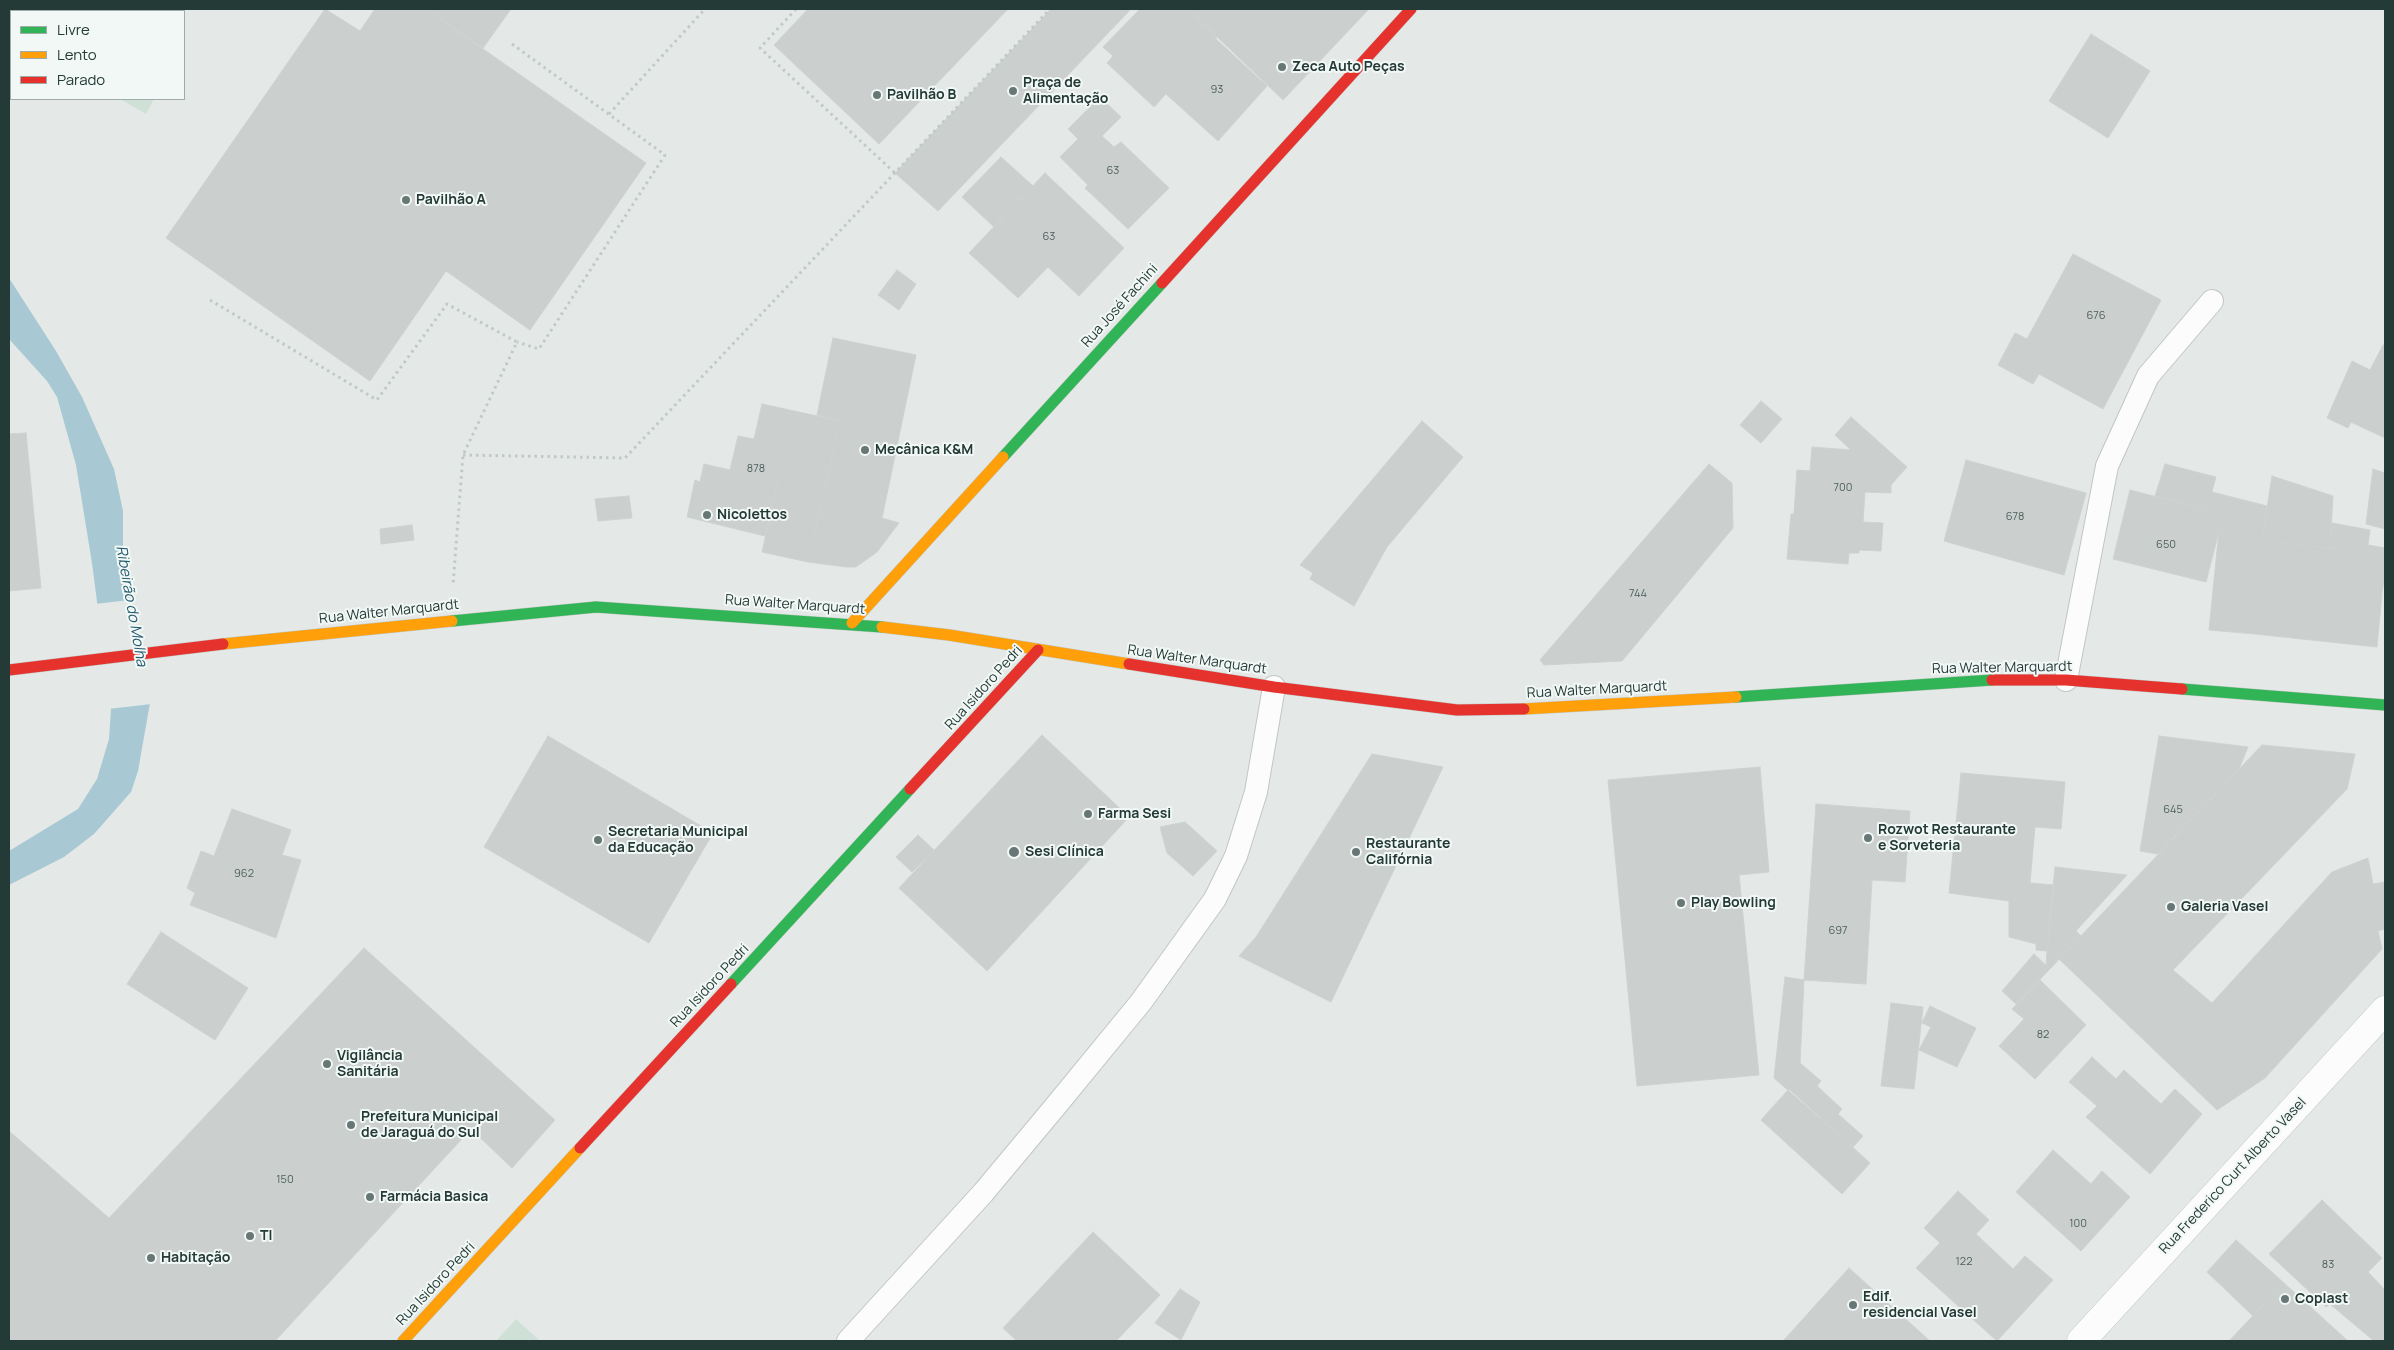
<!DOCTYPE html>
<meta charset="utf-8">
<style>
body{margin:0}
#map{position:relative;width:2394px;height:1350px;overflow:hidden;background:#e4e9e7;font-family:Manrope,sans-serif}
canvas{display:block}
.frame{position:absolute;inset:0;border:10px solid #243a37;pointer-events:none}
.legend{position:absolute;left:10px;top:10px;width:175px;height:90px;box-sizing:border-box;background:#f2f8f5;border:1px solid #a0aca9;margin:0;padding:6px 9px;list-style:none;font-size:15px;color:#243a37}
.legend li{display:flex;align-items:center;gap:10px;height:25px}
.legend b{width:25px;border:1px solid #a0aca9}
</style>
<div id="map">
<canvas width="2394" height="1350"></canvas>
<div class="frame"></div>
<ul class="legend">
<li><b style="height:6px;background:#30b455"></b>Livre</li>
<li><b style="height:6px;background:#ff9f0a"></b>Lento</li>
<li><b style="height:6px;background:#e5322d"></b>Parado</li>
</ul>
</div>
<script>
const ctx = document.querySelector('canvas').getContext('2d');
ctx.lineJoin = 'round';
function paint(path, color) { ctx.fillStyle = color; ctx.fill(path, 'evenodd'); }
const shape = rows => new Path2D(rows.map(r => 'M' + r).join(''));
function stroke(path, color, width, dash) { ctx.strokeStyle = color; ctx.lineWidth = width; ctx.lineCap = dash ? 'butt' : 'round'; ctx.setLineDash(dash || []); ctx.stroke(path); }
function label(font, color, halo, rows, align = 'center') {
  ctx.font = font + ' Manrope,sans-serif'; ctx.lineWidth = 4; ctx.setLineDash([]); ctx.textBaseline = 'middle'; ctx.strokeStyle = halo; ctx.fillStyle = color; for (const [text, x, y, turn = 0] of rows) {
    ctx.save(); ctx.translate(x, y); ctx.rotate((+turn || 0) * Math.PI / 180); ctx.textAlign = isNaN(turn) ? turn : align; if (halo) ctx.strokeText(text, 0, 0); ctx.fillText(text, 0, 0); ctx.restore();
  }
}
paint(shape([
 [120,99,154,99,146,114],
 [516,1319,540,1341,496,1341]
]), '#cfe1d6');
paint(shape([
 [9,278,56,351,82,397,114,469,123,511,123,545,135,597,150,703,138,771,131,792,94,834,64,857,9,885,9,851,78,809,97,779,109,739,111,709,92,563,76,465,57,397,47,381,9,339]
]), '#a8c8d3');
paint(shape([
 [138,599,152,704,108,709,95,604]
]), '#e4e9e7');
const building = shape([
 [325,9,360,31,375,9,426,9,646,163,530,330,446,271,370,381,166,238,325,9],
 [426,9,511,9,483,48,426,9],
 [808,9,1008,9,879,144,774,45,808,9],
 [1051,9,1131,9,938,211,895,173,1051,9],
 [1140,9,1188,9,1216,35,1216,39,1154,107,1107,63,1113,56,1103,47,1140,9],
 [1188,9,1369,9,1283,100,1188,9],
 [2091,34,2150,71,2108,138,2049,101,2091,34],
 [1216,39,1267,86,1218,141,1166,94,1216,39],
 [1100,97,1121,117,1102,136,1114,147,1121,142,1169,188,1128,229,1085,188,1088,185,1060,157,1078,139,1068,129,1100,97],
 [1001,157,1033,186,994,227,962,197,1001,157],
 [1045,173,1124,248,1079,296,1048,267,1018,298,969,253,1045,173],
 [2073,254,2161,300,2103,409,2039,374,2033,384,1998,365,2015,333,2027,339,2073,254],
 [897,270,916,284,899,310,878,295,897,270],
 [833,338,916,355,882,518,875,516,873,526,819,514,840,421,817,415,833,338],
 [2383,345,2385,346,2385,438,2351,422,2348,428,2327,418,2352,361,2370,370,2383,345],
 [1761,401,1782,419,1761,443,1740,425,1761,401],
 [762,404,840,421,827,478,781,468,765,536,687,517,695,480,700,482,704,464,730,470,738,436,754,439,762,404],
 [1851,417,1907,467,1891,485,1891,493,1865,492,1863,522,1883,523,1881,551,1859,550,1859,553,1849,553,1848,564,1787,559,1791,514,1794,514,1797,470,1810,471,1812,447,1851,450,1835,435,1851,417],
 [1422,421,1463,457,1387,547,1354,606,1310,579,1313,573,1300,565,1422,421],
 [26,433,41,588,9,591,9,434,26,433],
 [1966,460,2086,493,2064,575,1944,541,1966,460],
 [1709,464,1732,483,1733,528,1622,661,1544,665,1540,660,1709,464],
 [2165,464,2216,477,2207,510,2155,496,2165,464],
 [781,468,827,478,808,562,762,552,781,468],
 [2373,469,2385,473,2385,529,2366,524,2373,469],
 [2272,476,2333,496,2330,548,2262,541,2272,476],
 [2130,490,2207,510,2202,527,2219,531,2206,582,2113,559,2130,490],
 [2212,492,2267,506,2262,541,2202,527,2212,492],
 [629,496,632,518,598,521,595,499,629,496],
 [819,514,873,526,875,516,899,523,877,552,856,567,846,567,808,562,819,514],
 [2332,523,2370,530,2368,545,2385,548,2385,575,2382,593,2336,588,2338,549,2330,548,2332,523],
 [412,525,414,540,381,544,380,529,412,525],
 [2219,531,2262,541,2255,634,2209,630,2219,531],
 [2262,541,2338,549,2336,588,2382,593,2377,647,2255,634,2262,541],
 [1042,735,1129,817,987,971,899,888,1042,735],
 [548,736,713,833,649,943,484,847,548,736],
 [2159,736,2248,747,2239,769,2158,854,2140,851,2159,736],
 [2262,745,2355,754,2347,789,2173,970,2212,1003,2332,872,2368,858,2373,884,2385,882,2385,929,2378,931,2382,949,2265,1078,2217,1110,2059,959,2262,745],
 [1372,754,1443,767,1331,1002,1239,956,1256,937,1372,754],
 [1760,767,1769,872,1739,875,1759,1075,1637,1086,1608,780,1760,767],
 [1961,773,2065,782,2061,829,2035,827,2030,883,2054,885,2047,951,2036,950,2036,944,2009,937,2009,901,1949,893,1961,773],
 [1816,804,1910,811,1905,882,1872,880,1866,984,1804,980,1816,804],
 [232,809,291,830,282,855,301,860,276,938,190,905,195,893,187,888,201,851,214,856,232,809],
 [1185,822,1217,851,1193,876,1167,853,1160,827,1185,822],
 [918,835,934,850,912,872,896,857,918,835],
 [2055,867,2127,875,2076,931,2081,936,2050,969,2046,965,2047,951,2055,867],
 [161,932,248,988,215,1040,127,984,161,932],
 [364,948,555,1120,512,1168,470,1128,460,1141,315,1000,364,948],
 [2034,954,2050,969,2016,1004,2002,991,2034,954],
 [1785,977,1804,980,1800,1063,1821,1081,1817,1086,1842,1109,1838,1114,1863,1136,1853,1147,1774,1078,1785,977],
 [2040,980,2086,1025,2035,1079,1999,1046,2024,1019,2012,1009,2040,980],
 [315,1000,460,1141,275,1341,9,1341,9,1131,109,1218,315,1000],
 [1891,1003,1923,1007,1914,1089,1881,1086,1891,1003],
 [1930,1006,1976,1028,1957,1067,1919,1050,1931,1027,1922,1023,1930,1006],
 [2092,1057,2116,1079,2124,1070,2161,1104,2175,1089,2202,1114,2150,1174,2086,1117,2097,1106,2069,1082,2092,1057],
 [1789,1089,1870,1163,1842,1194,1761,1120,1789,1089],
 [2053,1150,2091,1184,2102,1171,2130,1197,2081,1251,2016,1192,2053,1150],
 [1958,1191,1989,1220,1976,1234,2013,1269,2025,1256,2053,1280,1997,1341,1916,1268,1940,1243,1924,1228,1958,1191],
 [2322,1200,2382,1258,2368,1272,2385,1290,2384,1341,2374,1341,2330,1304,2326,1307,2269,1254,2322,1200],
 [1093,1232,1160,1295,1116,1341,1017,1341,1003,1328,1093,1232],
 [2236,1240,2284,1283,2253,1316,2207,1272,2236,1240],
 [1849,1268,1930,1341,1783,1341,1849,1268],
 [2284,1283,2348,1341,2229,1341,2284,1283],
 [1180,1289,1200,1302,1181,1340,1155,1323,1180,1289]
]);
paint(building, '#cbd0ce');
stroke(building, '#cdd2d0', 1);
const lane = shape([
 [2066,680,2107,466,2148,376,2212,301],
 [848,1341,983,1193,1054,1108,1141,1002,1215,899,1236,856,1256,792,1274,687]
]);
const street = shape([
 [2081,1341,2385,1010]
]);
const fast = shape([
 [1003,457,1162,283],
 [452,621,596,607,882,627],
 [2182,689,2385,705],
 [1736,697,1992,680],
 [731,984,910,789]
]);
const slow = shape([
 [852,623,1003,457],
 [882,627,949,635,1129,664],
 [223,644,452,621],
 [1524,709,1736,697],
 [403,1341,580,1148]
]);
const jam = shape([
 [1162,283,1411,9],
 [1129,664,1274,687,1457,710,1524,709],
 [9,670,223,644],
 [1992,680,2066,680,2182,689],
 [910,789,1038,650],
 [580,1148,731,984]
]);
stroke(lane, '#c1c6c4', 24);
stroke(street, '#c1c6c4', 29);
stroke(fast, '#c0c6c4', 12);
stroke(slow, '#c0c6c4', 12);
stroke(jam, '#c0c6c4', 12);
stroke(shape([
 [796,9,760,48,895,173],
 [512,44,665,155,539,349,517,342],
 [609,114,705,9],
 [210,300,377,400,447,304,517,342,463,455,453,585],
 [463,455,625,458,1050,9]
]), '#c1c9c7', 3, [2.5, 4]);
stroke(lane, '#fbfcfb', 22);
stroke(street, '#fbfcfb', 28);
stroke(fast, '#30b455', 11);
stroke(slow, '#ff9f0a', 11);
stroke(jam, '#e5322d', 11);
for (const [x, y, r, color] of [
 [1282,67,5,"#677775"],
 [1013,91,5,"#677775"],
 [877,95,5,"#677775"],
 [406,200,5,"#677775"],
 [865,450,5,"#677775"],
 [707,515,5,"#677775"],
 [1088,814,5,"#677775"],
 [1868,838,5,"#677775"],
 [598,840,5,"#677775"],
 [1014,852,6,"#677775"],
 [1356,852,5,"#677775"],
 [1681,903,5,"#677775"],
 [2171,907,5,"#677775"],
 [327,1064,5,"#677775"],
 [351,1125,5,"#677775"],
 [370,1197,5,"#677775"],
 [250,1236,5,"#677775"],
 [151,1258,5,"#677775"],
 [2285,1299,5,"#677775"],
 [1853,1305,5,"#677775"]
]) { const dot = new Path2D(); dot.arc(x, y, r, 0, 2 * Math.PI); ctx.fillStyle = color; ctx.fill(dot); stroke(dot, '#f2f8f5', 2); }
label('11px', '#4e605e', null, [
 ["93",1217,90],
 ["63",1113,171],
 ["63",1049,237],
 ["676",2096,316],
 ["878",756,469],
 ["700",1843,488],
 ["678",2015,517],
 ["650",2166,545],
 ["744",1638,594],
 ["645",2173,810],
 ["962",244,874],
 ["697",1838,931],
 ["82",2043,1035],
 ["150",285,1180],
 ["100",2078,1224],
 ["122",1964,1262],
 ["83",2328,1265]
]);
label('bold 14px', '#243a37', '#f2f8f5', [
 ["Zeca Auto Peças",1292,67],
 ["Praça de",1023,83],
 ["Alimentação",1023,99],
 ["Pavilhão B",887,95],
 ["Pavilhão A",416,200],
 ["Mecânica K&M",875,450],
 ["Nicolettos",717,515],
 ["Farma Sesi",1098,814],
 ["Rozwot Restaurante",1878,830],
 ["e Sorveteria",1878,846],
 ["Secretaria Municipal",608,832],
 ["da Educação",608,848],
 ["Restaurante",1366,844],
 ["Califórnia",1366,860],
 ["Sesi Clínica",1025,852],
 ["Play Bowling",1691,903],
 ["Galeria Vasel",2181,907],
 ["Vigilância",337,1056],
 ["Sanitária",337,1072],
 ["Prefeitura Municipal",361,1117],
 ["de Jaraguá do Sul",361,1133],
 ["Farmácia Basica",380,1197],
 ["TI",260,1236],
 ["Habitação",161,1258],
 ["Edif.",1863,1297],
 ["residencial Vasel",1863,1313],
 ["Coplast",2295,1299]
], 'left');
label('14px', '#243a37', '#f2f8f5', [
 ["Rua José Fachini",1120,306,-48],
 ["Rua Walter Marquardt",795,605,4],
 ["Rua Walter Marquardt",389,612,-6],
 ["Rua Walter Marquardt",1197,660,8],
 ["Rua Walter Marquardt",2002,668,-1],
 ["Rua Isidoro Pedri",984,688,-48],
 ["Rua Walter Marquardt",1597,690,-3],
 ["Rua Isidoro Pedri",710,986,-47],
 ["Rua Frederico Curt Alberto Vasel",2233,1176,-47],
 ["Rua Isidoro Pedri",436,1284,-47]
]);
label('italic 15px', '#245a70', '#f2f8f5', [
 ["Ribeirão do Molha",131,606,80]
]);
</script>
